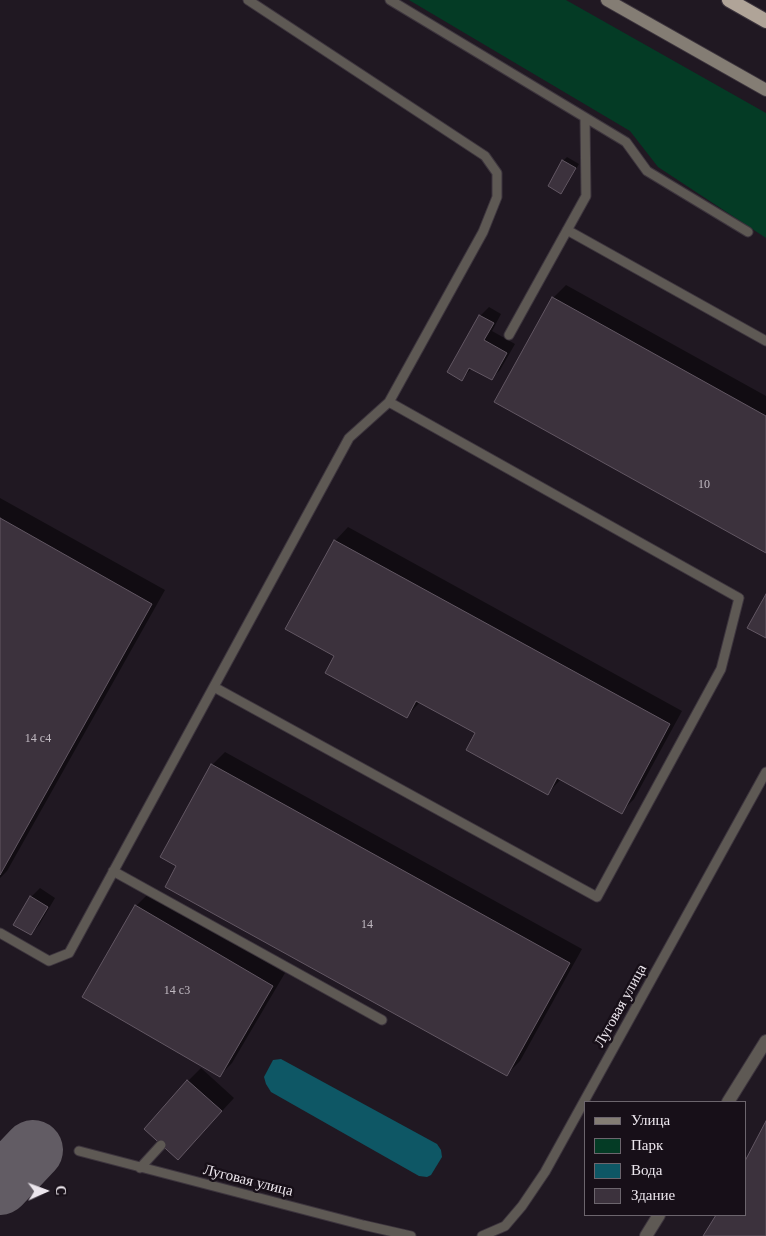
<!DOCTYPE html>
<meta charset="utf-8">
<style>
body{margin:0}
#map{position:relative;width:766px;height:1236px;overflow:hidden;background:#201822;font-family:Georgia,serif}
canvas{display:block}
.legend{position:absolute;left:584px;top:1101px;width:162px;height:115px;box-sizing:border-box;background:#170f18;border:1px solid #6c656d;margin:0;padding:6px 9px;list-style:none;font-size:15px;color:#ece6ed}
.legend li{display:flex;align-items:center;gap:10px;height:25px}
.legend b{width:25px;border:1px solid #6c656d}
.north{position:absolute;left:20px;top:1166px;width:50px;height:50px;-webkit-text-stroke:4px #170f18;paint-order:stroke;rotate:88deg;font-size:14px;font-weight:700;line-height:20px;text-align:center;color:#ece6ed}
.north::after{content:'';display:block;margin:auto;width:18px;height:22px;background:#ece6ed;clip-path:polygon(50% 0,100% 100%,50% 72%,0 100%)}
</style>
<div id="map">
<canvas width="766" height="1236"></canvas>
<ul class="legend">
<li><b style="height:6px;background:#847d74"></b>Улица</li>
<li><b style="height:14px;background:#043b25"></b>Парк</li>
<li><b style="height:14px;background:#0e5765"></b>Вода</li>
<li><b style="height:14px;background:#3c323d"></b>Здание</li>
</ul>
<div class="north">С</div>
</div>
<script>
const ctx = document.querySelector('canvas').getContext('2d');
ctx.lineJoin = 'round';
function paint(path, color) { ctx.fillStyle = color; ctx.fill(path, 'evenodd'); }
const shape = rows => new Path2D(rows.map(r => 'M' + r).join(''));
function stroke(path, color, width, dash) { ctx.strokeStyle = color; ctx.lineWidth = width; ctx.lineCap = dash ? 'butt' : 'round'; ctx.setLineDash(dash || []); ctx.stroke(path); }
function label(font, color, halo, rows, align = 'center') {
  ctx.font = font + ' Georgia,serif'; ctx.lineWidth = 5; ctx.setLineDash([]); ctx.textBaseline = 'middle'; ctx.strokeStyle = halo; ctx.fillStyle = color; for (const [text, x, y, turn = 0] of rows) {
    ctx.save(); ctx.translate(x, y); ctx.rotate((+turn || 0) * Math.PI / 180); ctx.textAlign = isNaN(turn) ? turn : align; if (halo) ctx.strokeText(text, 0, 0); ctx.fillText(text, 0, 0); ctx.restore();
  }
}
paint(shape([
 [409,0,566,0,766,113,766,238,658,167,630,131]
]), '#043b25');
paint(shape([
 [281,1059,437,1144,441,1150,442,1157,431,1175,427,1177,419,1176,271,1092,266,1084,264,1077,273,1060]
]), '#0e5765');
paint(shape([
 [567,157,579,164,565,188,561,192,563,161],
 [566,285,766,396,766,552,553,298],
 [489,307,501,314,492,331,515,344,500,370,491,379,472,368,462,379,480,316],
 [0,498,165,590,7,871,0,878],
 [348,527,682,711,634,799,621,812,561,779,548,793,477,733,420,702,407,716,336,656,287,629,335,541],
 [225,752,582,949,520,1061,507,1074,178,865,212,765],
 [40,888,55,898,39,925,31,934,31,897],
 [149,893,285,973,232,1063,219,1076,136,906],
 [201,1068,234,1098,191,1145,188,1081],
 [766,1124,766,1236,704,1236,718,1215,745,1215,745,1164]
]), '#0007');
stroke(shape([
 [0,1185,33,1150]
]), '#625c64', 60);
const building = shape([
 [562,160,576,168,561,194,548,186,562,160],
 [552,297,766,416,766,553,494,402,552,297],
 [479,315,494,323,484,340,507,353,492,380,469,368,462,381,447,372,479,315],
 [0,518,152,604,0,875,0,518],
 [334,540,670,724,622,814,557,778,548,795,466,750,475,733,416,701,407,718,325,673,334,656,285,629,334,540],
 [766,594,766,638,747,628,766,594],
 [211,764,570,963,507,1076,165,887,176,866,160,857,211,764],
 [30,896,48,907,31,935,13,925,30,896],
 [135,905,273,986,220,1077,82,997,135,905],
 [187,1080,222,1111,178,1160,144,1129,187,1080],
 [766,1121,766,1236,703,1236,716,1215,745,1215,745,1161,766,1121]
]);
paint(building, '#3c323d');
stroke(building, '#625763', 1);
const service = shape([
 [390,0,626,142,647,171,748,232],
 [567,230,766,341],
 [509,335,586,196,585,118],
 [214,687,597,897,721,669,739,598,389,402],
 [113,871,382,1020],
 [0,933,49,961,69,953,349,438,389,402,483,232,497,197,497,173,485,156,248,0],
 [79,1151,363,1225,411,1236],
 [140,1168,161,1145],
 [482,1236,505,1226,522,1206,545,1172,766,772]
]);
const minor = shape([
 [728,1102,766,1041],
 [646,1236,659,1215]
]);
const secondary = shape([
 [607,0,766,90]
]);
const trunk = shape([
 [729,0,766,21]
]);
stroke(service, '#3d353e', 11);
stroke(minor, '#3d353e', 14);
stroke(secondary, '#3d353e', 14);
stroke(trunk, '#3d353e', 16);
stroke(service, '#5e5954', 9);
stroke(minor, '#5e5954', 12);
stroke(secondary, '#847d74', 12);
stroke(trunk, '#b0a498', 14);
label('12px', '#c0b9c1', null, [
 ["10",704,485],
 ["14 с4",38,739],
 ["14",367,925],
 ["14 с3",177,991]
]);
label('15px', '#ece6ed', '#170f18', [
 ["Луговая улица",621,1006,-61],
 ["Луговая улица",248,1181,14]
]);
</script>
